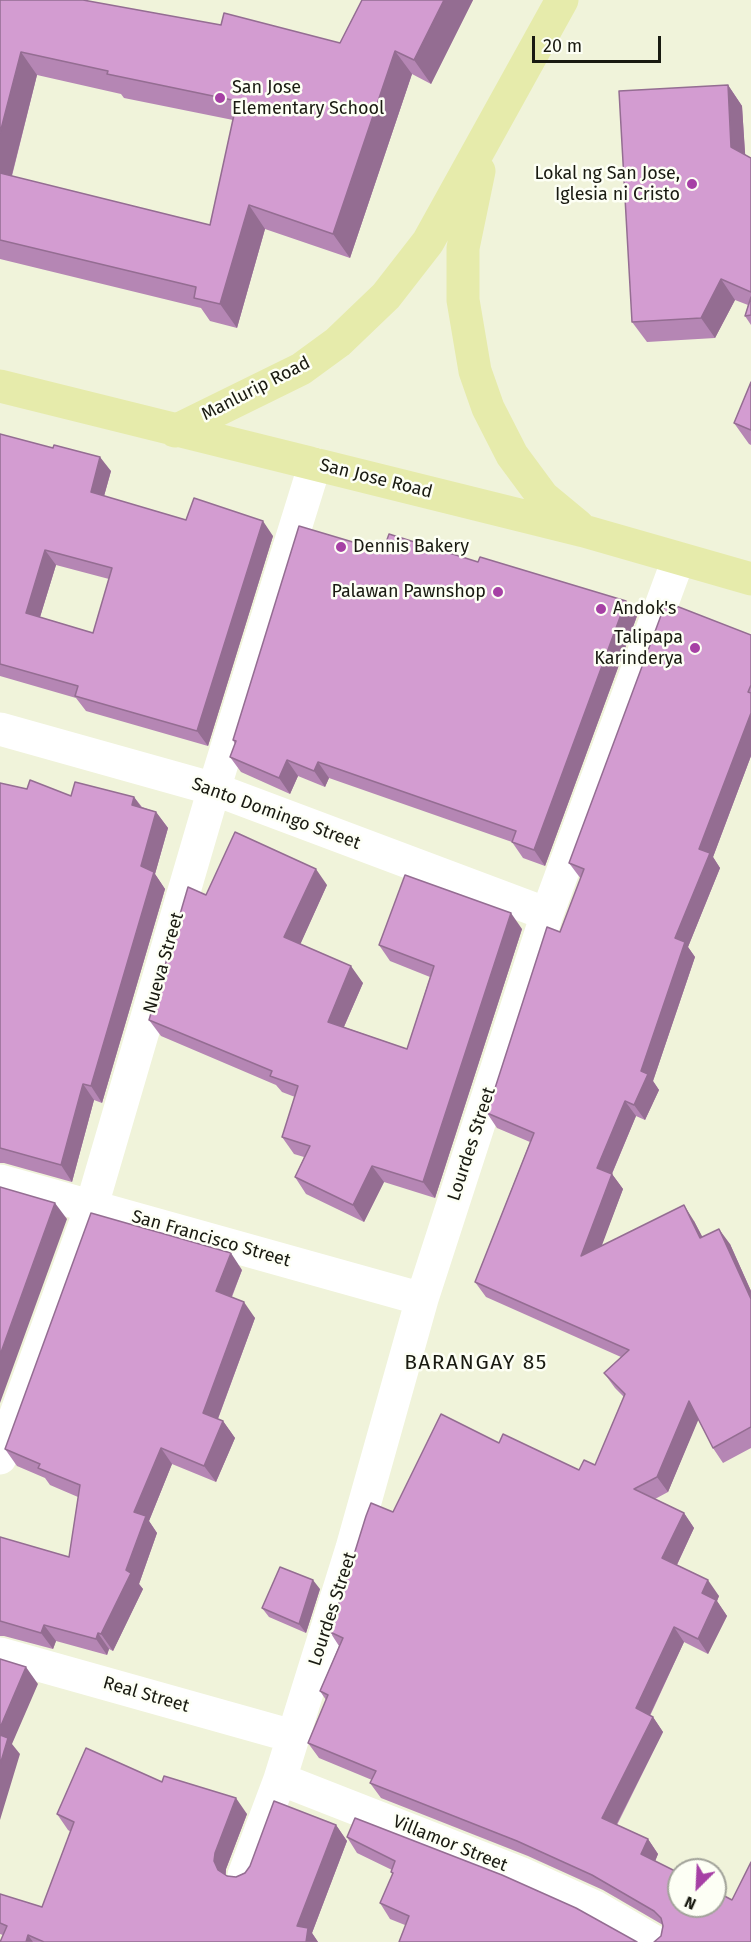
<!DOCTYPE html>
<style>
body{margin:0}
#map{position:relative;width:751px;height:1942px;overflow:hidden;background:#f0f3da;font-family:"Fira Sans",sans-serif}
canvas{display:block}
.north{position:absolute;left:667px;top:1858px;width:60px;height:60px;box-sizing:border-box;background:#fdfff5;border:2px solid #a2a39a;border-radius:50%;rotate:204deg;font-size:16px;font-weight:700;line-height:24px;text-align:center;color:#191a11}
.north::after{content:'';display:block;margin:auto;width:21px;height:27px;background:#a640a5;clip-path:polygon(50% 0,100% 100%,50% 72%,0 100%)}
.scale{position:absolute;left:532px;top:36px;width:129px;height:27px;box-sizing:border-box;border:3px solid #191a11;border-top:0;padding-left:8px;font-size:18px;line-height:21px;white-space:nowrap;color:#191a11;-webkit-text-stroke:4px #fdfff5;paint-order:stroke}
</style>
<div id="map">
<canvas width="751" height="1942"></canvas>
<div class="north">N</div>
<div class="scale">20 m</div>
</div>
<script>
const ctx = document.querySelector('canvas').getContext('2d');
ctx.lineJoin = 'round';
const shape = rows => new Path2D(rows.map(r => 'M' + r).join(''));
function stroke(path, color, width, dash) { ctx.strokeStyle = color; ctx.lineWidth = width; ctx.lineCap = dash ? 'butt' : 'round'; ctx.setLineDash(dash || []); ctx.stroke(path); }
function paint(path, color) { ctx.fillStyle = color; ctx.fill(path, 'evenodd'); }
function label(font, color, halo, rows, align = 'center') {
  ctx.font = font + ' "Fira Sans",sans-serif'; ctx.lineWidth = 5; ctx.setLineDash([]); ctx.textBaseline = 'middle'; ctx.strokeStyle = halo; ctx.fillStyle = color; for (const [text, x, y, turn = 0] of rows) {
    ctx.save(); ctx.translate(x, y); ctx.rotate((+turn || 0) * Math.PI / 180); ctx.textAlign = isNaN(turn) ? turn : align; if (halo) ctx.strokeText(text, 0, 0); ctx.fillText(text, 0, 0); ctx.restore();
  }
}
stroke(shape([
 [0,729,214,789,547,914],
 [0,1181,422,1299],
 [0,1458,92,1205,214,789,315,464],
 [0,1654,292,1736],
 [244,1875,280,1779],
 [655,1942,595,1907,520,1873,280,1779,352,1548,422,1299,547,914,678,560]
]), '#fff', 33);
stroke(shape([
 [479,171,463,248,463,300,475,371,488,408,512,455,543,497,578,526],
 [0,386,584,531,751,579],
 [175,431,301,369,338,342,386,296,428,242,562,0]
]), '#e6ebab', 33);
paint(shape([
 [0,0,221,25,340,43,362,0,473,0,431,84,412,74,350,258,265,229,237,328,210,321,201,308,0,259],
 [37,75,121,94,124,98,233,120,210,225,12,176],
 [728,85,742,106,745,155,751,158,751,325,745,316,748,305,735,300,715,338,647,342,632,322],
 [751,382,751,445,749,444,734,423],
 [0,434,111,471,104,496,186,520,273,536,208,746,86,711,76,698,0,676],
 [56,565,109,579,93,633,40,617],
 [383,551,478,562,626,601,637,616,545,866,523,858,512,842,329,778,325,787,298,776,290,794,241,772,230,757,235,744,233,740],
 [751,635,751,756,713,857,720,868,688,947,695,957,653,1081,659,1090,645,1120,636,1116,612,1174,623,1189,601,1246,694,1221,702,1237,730,1244,751,1291,751,1448,723,1463,713,1448,698,1419,668,1492,655,1499,684,1513,694,1528,677,1565,719,1596,717,1601,727,1616,708,1654,684,1642,650,1716,653,1717,663,1732,617,1825,648,1839,658,1854,655,1861,732,1900,751,1942,661,1936,663,1925,603,1890,528,1856,381,1798,370,1783,372,1780,319,1758,308,1743,326,1700,320,1691,339,1646,330,1632,393,1512,499,1443,579,1470,595,1465,624,1397,615,1388,604,1373,621,1357,486,1297,475,1282,530,1142,497,1128,487,1113,560,932,581,879,569,863],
 [0,783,27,789,71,796,134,797,142,807,156,812,168,828,155,874,165,889,102,1103,94,1100,72,1182,4,1163,0,1163],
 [327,885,300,944,363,983,344,1027,407,1049,430,977,390,961,379,945,522,929,435,1198,384,1182,364,1222,306,1194,295,1177,304,1157,294,1154,282,1137,295,1097,282,1092,276,1085,161,1036,149,1020,206,895],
 [242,1270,232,1297,255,1318,218,1419,223,1421,235,1438,216,1482,172,1464,149,1521,157,1533,139,1584,143,1589,113,1651,109,1649,107,1655,56,1641,53,1649,4,1636,0,1636,0,1537,69,1557,78,1497,50,1485,45,1478,17,1466,5,1449],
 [320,1589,306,1633,269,1617,262,1608],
 [162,1782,247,1814,226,1869,226,1876,227,1876,236,1877,336,1825,347,1841,312,1933,318,1942,0,1942,3,1935,0,1934,0,1894,42,1907,71,1832,68,1830,57,1814],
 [347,1837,637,1942,405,1925,390,1919,380,1903,393,1874,391,1872,392,1870,357,1853]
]), '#b586b4');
paint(shape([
 [444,0,473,0,431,84,414,60],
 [395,51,412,74,350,258,333,234],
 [21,52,37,75,7,194,0,184,0,133],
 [728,85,742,106,746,167,731,147],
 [249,205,265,229,237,328,220,304],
 [721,279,735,300,715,338,701,318],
 [100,457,111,471,101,507,91,492],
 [263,521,273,536,208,746,197,731],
 [45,550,56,565,37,627,26,613],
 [626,601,637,616,545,866,534,850],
 [751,713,751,756,713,857,720,868,688,947,695,957,653,1081,659,1090,645,1120,634,1105,641,1071,699,849],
 [287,760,298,776,290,794,279,778],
 [318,762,329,778,325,787,314,771],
 [134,797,146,814,132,805],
 [156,812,168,828,155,874,165,889,102,1103,91,1086,141,866],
 [316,869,327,885,296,954,284,937],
 [511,913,522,929,435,1198,423,1182],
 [351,966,363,983,339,1038,328,1022],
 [83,1084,94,1100,72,1182,61,1165],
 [625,1101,636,1116,608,1183,597,1168],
 [372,1166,384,1182,364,1222,353,1205],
 [612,1174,623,1189,592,1272,581,1256],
 [55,1203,67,1219,0,1403,0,1355],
 [684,1205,694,1221,711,1253,700,1238],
 [719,1229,730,1244,751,1291,751,1299],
 [231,1253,242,1270,227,1308,216,1291],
 [244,1302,255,1318,214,1429,203,1413],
 [689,1401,700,1416,668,1492,657,1477],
 [223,1421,235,1438,216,1482,204,1466],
 [161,1448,172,1464,149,1521,157,1533,139,1584,143,1589,113,1651,101,1634,134,1512],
 [684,1513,694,1528,673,1573,662,1558],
 [313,1580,320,1589,306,1633,299,1624],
 [708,1580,719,1596,717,1601,727,1616,708,1654,698,1639,702,1593],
 [44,1625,56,1641,53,1649,41,1633],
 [674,1627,684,1642,646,1723,636,1708],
 [98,1633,109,1649,107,1655,96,1639],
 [26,1667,38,1684,12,1744,20,1754,0,1820,0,1728],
 [653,1717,663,1732,612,1833,602,1818],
 [236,1798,247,1814,226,1869,225,1877,218,1870,214,1861,215,1853],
 [336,1825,347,1841,312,1933,318,1942,306,1942,297,1926],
 [648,1839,658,1854,652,1869,641,1854],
 [28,1935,33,1942,26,1942]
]), '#946d92');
const building = shape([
 [0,0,83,0,221,25,224,13,340,43,362,0,444,0,414,60,395,51,333,234,249,205,220,304,194,298,196,287,0,240,0,173,210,225,237,101,107,74,108,71,21,52,0,133,0,0],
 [728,85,731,147,751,158,751,292,721,279,701,318,632,322,619,91,728,85],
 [751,297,751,315,745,316,751,297],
 [751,382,751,430,734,423,751,382],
 [0,434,53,448,54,445,100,457,91,492,186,520,194,498,263,521,197,731,75,696,78,686,0,664,0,434],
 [45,550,112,568,93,633,26,613,45,550],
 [299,526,383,551,389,534,478,562,480,557,626,601,534,850,512,842,516,831,318,762,314,771,287,760,279,778,230,757,236,741,233,740,299,526],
 [666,602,751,635,751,685,748,692,751,693,751,713,699,849,710,853,675,938,685,942,641,1071,648,1074,634,1105,625,1101,597,1168,612,1174,581,1256,684,1205,700,1238,719,1229,751,1299,751,1427,713,1448,689,1401,657,1477,634,1489,684,1513,662,1558,708,1580,702,1593,716,1600,698,1639,674,1627,636,1708,653,1717,602,1818,648,1839,641,1854,679,1873,679,1906,715,1906,715,1891,732,1900,751,1862,751,1942,654,1942,661,1936,663,1926,661,1918,654,1911,592,1875,517,1841,370,1783,376,1771,308,1743,328,1695,320,1691,343,1638,330,1632,366,1516,371,1503,393,1512,441,1414,499,1443,503,1434,579,1470,584,1460,595,1465,625,1394,604,1373,629,1350,475,1282,534,1133,487,1113,547,927,560,932,584,869,569,863,666,602],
 [30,780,71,796,75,782,134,797,132,805,156,812,141,866,154,872,91,1086,83,1084,61,1165,0,1148,0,783,27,789,30,780],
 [235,832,316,869,284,937,351,966,328,1022,407,1049,434,966,379,945,405,875,511,913,423,1182,372,1166,353,1205,295,1177,310,1146,282,1137,298,1086,270,1076,272,1071,149,1020,188,887,206,895,235,832],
 [0,1187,55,1203,0,1355,0,1187],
 [91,1213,231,1253,216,1291,244,1302,203,1413,223,1421,204,1466,161,1448,134,1512,146,1516,126,1570,131,1573,101,1634,98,1633,96,1639,44,1625,41,1633,0,1621,0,1537,69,1557,80,1485,38,1468,40,1464,5,1449,91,1213],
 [280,1567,313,1580,299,1624,262,1608,280,1567],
 [0,1659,26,1667,0,1728,0,1659],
 [0,1735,8,1738,0,1765,0,1735],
 [86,1748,162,1782,164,1776,236,1798,215,1853,214,1861,218,1870,227,1876,236,1877,245,1873,250,1866,274,1801,336,1825,297,1926,308,1928,306,1942,44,1942,28,1935,26,1942,0,1942,7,1926,0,1923,0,1894,42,1907,74,1822,57,1814,86,1748],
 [355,1818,502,1875,576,1908,637,1942,399,1942,409,1916,380,1903,393,1873,391,1872,395,1861,347,1837,355,1818]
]);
paint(building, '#d39cd1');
stroke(building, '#946d92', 1.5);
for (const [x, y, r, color] of [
 [220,98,6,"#a640a5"],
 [692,184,6,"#a640a5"],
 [341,547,6,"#a640a5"],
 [498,592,6,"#a640a5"],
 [601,609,6,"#a640a5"],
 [695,648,6,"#a640a5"]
]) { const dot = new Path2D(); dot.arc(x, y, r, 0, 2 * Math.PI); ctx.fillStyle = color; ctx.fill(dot); stroke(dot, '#fdfff5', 2); }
label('18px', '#191a11', '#fdfff5', [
 ["San Jose",232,88],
 ["Elementary School",232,109],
 ["Lokal ng San Jose,",680,174,"right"],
 ["Iglesia ni Cristo",680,195,"right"],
 ["Dennis Bakery",353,547],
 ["Palawan Pawnshop",486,592,"right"],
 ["Andok's",613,609],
 ["Talipapa",683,638,"right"],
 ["Karinderya",683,659,"right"]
], 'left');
label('18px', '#191a11', '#fdfff5', [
 ["Manlurip Road",256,389,-27],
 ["San Jose Road",376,479,14],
 ["Santo Domingo Street",276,814,20],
 ["Nueva Street",164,963,-74],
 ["Lourdes Street",472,1144,-72],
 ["San Francisco Street",211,1239,16],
 ["Lourdes Street",333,1609,-72],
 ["Real Street",146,1695,16],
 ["Villamor Street",450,1844,22]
]);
ctx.letterSpacing = '1.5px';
label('21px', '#191a11', '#fdfff5', [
 ["BARANGAY 85",476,1363]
]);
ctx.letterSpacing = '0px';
</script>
